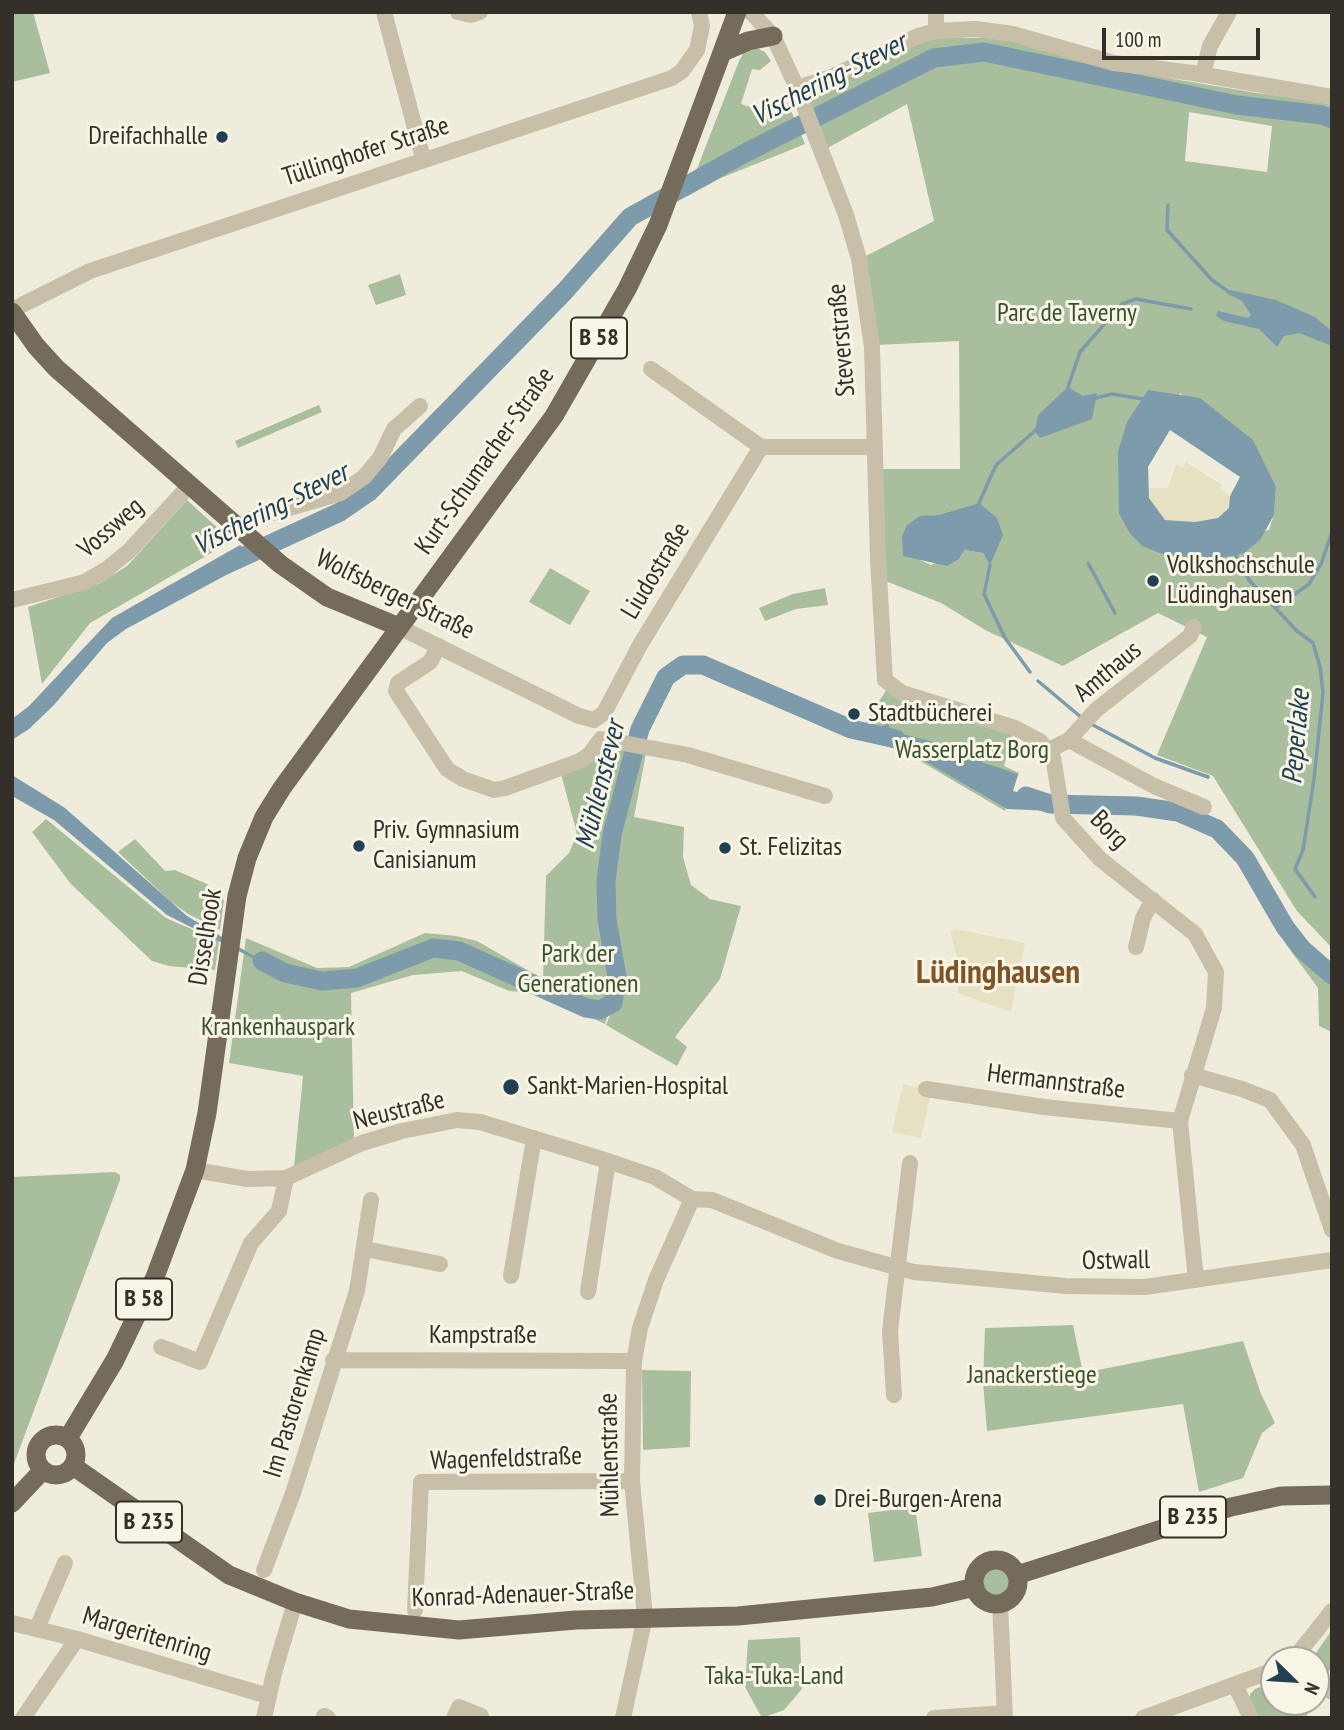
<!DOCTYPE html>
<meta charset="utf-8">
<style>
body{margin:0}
#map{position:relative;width:1344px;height:1730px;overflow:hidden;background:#f0ecdc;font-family:"PT Sans Narrow",sans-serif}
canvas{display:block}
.frame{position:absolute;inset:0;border:14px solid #342f28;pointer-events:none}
.north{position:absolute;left:1260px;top:1646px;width:70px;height:70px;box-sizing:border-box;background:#f8f5e7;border:2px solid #aaa69b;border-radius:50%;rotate:114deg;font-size:19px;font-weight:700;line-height:28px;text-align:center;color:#342f28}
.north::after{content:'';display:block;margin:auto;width:24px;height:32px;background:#214153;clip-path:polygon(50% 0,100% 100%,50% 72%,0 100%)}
.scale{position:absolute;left:1102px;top:28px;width:158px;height:32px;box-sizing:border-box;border:4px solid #342f28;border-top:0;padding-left:9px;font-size:21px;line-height:24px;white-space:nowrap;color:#342f28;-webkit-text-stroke:5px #f8f5e7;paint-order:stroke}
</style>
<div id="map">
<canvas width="1344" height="1730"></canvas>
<div class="frame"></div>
<div class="north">N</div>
<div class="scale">100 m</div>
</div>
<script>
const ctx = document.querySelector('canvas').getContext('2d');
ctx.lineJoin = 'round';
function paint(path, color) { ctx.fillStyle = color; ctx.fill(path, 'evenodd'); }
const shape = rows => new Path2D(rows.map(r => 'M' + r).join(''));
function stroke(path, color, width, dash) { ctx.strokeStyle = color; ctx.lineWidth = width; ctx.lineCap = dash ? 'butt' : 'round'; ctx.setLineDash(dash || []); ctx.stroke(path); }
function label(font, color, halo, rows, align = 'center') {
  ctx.font = font + ' "PT Sans Narrow",sans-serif'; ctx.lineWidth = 6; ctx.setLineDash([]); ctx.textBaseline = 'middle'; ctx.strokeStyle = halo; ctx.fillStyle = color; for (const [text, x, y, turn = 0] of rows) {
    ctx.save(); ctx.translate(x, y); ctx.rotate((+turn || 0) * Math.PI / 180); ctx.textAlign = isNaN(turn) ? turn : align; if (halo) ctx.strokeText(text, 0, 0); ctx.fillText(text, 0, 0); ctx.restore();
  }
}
paint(shape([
 [12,12,33,12,50,73,12,82],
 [930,38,1013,38,1114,69,1257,93,1332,102,1332,948,1297,911,1213,776,1157,755,1207,637,1158,613,1063,666,987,631,941,603,878,578,875,469,960,469,959,341,876,345,860,259,934,221,907,104,824,150,804,96],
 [1189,112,1272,126,1267,172,1185,161],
 [1180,393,1276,487,1274,514,1269,530,1142,546,1130,534,1119,514],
 [979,503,990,564,983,553,964,550,931,565,920,560,920,517,938,515],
 [755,47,765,52,771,61,760,70,752,69,741,104,753,108,788,103,805,144,721,178,686,197,739,61,745,50],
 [400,274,406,295,376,305,368,285],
 [319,405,322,412,238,448,235,441],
 [187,500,232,541,90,623,42,684,28,607,98,584,127,566],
 [550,568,590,591,570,625,529,602],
 [825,588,828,605,796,609,765,621,759,608,793,594],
 [889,686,1014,729,1004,766,1019,773,1005,811,903,751,856,737],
 [601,745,631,750,610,833,604,881,604,921,614,977,612,1002,605,1024,537,993,509,991,462,971,413,975,351,993,354,1142,294,1167,303,1076,229,1063,246,938,317,968,349,967,425,933,456,936,477,941,543,979,546,876,569,853,577,834,560,770],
 [636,751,646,753,634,817,684,827,683,857,691,885,710,899,741,906,720,979,675,1037,687,1047,677,1066,606,1025,615,1003,620,977,609,919,609,879,616,834],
 [46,819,166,918,219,941,215,970,169,966,152,961,70,883,32,832],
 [135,839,165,871,175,870,207,884,224,900,220,930,188,914,170,901,118,852],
 [1285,943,1332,982,1332,1032,1319,1026,1318,988],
 [115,1172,120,1175,120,1180,12,1469,12,1177],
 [1073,1325,1083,1373,1243,1341,1261,1394,1275,1423,1262,1433,1243,1478,1199,1492,1183,1404,987,1431,983,1382,985,1328],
 [642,1370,691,1371,690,1447,643,1450],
 [915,1507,922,1556,874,1562,868,1513],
 '983 1582a13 13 0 1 1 26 0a13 13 0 1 1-26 0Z',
 [1332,1630,1332,1667,1324,1678,1316,1672,1316,1660,1311,1660],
 [800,1637,802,1689,784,1710,762,1718,745,1687,748,1640],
 [1274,1682,1274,1702,1304,1702,1296,1718,1259,1718,1250,1703,1250,1694,1255,1689]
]), '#a9be9d');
paint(shape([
 [1186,462,1222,485,1220,489,1230,496,1229,508,1218,518,1195,522,1165,520,1155,509,1146,488,1168,488,1176,464,1182,468],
 [956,929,1025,943,1011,1012,957,993,961,970,950,932],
 [903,1084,932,1090,921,1138,892,1132]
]), '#e7e1c4');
paint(shape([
 [1230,290,1276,300,1315,317,1332,331,1332,346,1299,333,1284,336,1277,347,1259,329,1224,321,1216,316,1218,311,1248,318,1251,315,1242,301,1228,294],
 [1068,387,1083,396,1097,393,1092,419,1040,438,1035,431,1038,415],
 [1148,390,1200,398,1253,440,1276,487,1274,515,1260,540,1244,553,1216,559,1165,555,1142,546,1130,534,1119,514,1118,452,1127,422],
 [1170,430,1240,477,1230,496,1229,508,1218,518,1195,522,1165,520,1149,498,1148,467],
 [979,503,997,518,1003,535,990,565,983,553,964,550,959,559,947,566,903,556,902,536,907,525,920,516,938,515],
 [240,545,256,559,126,629,107,643,54,705,29,729,12,740,12,719,29,706,112,618],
 [888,724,891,731,957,748,984,763,1018,774,1013,791,1050,800,1052,811,1007,809,904,749,868,740,872,729],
 [12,775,65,808,187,916,284,974,167,915,54,820,12,796]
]), '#7d9bab');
stroke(shape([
 [1168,205,1167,230,1212,280,1229,292],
 [1068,387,1080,352,1122,304,1136,299,1191,309],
 [1096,398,1112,394,1143,399],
 [979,503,996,465,1037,429],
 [1235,553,1249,580,1297,631,1313,643,1320,667,1323,693,1314,779,1303,850,1295,869,1315,897],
 [1088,563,1115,613],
 [990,565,984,594,1005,638,1030,672],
 [1275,608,1309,584,1321,564,1332,532],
 [1038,681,1082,718],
 [1091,724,1155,758,1208,777]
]), '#7d9bab', 3.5);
stroke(shape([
 [225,565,340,512,369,492,565,291,630,217,745,153,934,58,984,52,1237,105,1322,115,1332,119],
 [1026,796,1050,804,1136,806,1178,812,1217,829,1245,858,1285,927,1302,949,1332,975],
 [262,961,285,973,322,981,357,978,433,948,459,951,586,1008,600,1010,613,1003,617,977,607,919,606,881,612,834,640,729,666,677,683,665,703,665,851,729,896,739]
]), '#7d9bab', 19);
stroke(shape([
 [384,12,423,158],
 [458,12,471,15,480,12],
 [751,12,773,36,797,88,846,215,859,259,872,347,878,560,885,680,902,693,1015,728,1040,741,1053,757,1063,818,1100,859,1195,934,1216,972,1214,1008,1180,1121,1196,1280],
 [936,31,936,12],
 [1203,74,1210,46,1229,12],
 [797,88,829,78,918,36,936,31,976,29,1013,34,1114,63,1193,73,1332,97],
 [12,310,90,271,672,78,682,71,697,50,702,26,699,12],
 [651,369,761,447,874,447],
 [239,528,251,519,341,493,364,477,380,458,394,429,420,406],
 [12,600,85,582,107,569,129,551,190,485],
 [399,627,579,716,594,720],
 [439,646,430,662,398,683,396,691,447,769,463,779,494,790,505,788,580,761,589,755,601,739],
 [594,720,604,713,640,645,761,447],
 [601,739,688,755,825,796],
 [1069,740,1154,786,1204,807],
 [1049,750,1069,740,1096,710,1190,636,1194,627],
 [1136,947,1143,918,1153,900],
 [1192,1075,1242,1089,1270,1100,1303,1145,1332,1230],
 [926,1089,1044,1107,1180,1121],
 [195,1170,247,1179,286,1178,362,1143,402,1131,457,1120,480,1122,608,1161,655,1177,692,1199],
 [692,1199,712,1200,838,1251,914,1272,1066,1286,1145,1287,1332,1260],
 [365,1249,440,1264],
 [511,1276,534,1138],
 [588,1292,608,1161],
 [161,1347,200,1362,251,1243,279,1211,286,1178],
 [333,1360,634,1361],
 [894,1395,890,1331,910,1163],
 [264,1570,293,1493,357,1291,371,1200],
 [1000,1604,1005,1718],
 [415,1610,421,1482,632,1481],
 [12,1623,77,1639,268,1696],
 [37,1628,65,1563],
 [1293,1660,1332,1611],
 [1316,1681,1332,1692],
 [1235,1685,1251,1718],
 [324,1716,328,1718],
 [23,1718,77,1639],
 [264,1718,274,1673,295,1602],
 [454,1718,459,1707,481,1716],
 [623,1718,645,1617,632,1481,634,1361,640,1328,656,1280,692,1199],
 [934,1718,1005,1713],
 [1143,1718,1274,1670],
 [1296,1718,1305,1702]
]), '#c7bfa8', 16);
stroke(shape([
 [723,52,748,41,773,36],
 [12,312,36,346,56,368,280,564,327,597,399,627],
 '36 1455a20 20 0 1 1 40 0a20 20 0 1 1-40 0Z',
 [68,1438,115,1360,155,1277,195,1170,207,1113,237,896,247,858,264,817,282,788,554,416,627,289,658,225,737,12],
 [73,1466,229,1575,295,1602,349,1619,459,1630,576,1620,738,1616,932,1597,975,1587],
 [12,1503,43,1470],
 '974 1582a22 22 0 1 1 44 0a22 22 0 1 1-44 0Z',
 [1017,1575,1231,1507,1281,1496,1332,1495]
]), '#756b5a', 19);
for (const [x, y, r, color] of [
 [222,137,7,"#214153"],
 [1153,581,7,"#214153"],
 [854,714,7,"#214153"],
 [359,846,7,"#214153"],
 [725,848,7,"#214153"],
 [511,1087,9,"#214153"],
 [820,1500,7,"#214153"]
]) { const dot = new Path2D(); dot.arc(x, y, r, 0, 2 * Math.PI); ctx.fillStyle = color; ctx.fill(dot); stroke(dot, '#f8f5e7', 2.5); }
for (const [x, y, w] of [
 [599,338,56],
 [144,1299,56],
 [1193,1517,66],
 [149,1522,66]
]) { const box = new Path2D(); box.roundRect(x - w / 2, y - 20.5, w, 41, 5); ctx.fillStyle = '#f8f5e7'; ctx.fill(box); stroke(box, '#342f28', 2); }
label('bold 24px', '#342f28', null, [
 ["B 58",599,338],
 ["B 58",144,1299],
 ["B 235",1193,1517],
 ["B 235",149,1522]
]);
label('26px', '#342f28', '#f8f5e7', [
 ["Dreifachhalle",208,137,"right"],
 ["Volkshochschule",1167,566],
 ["Lüdinghausen",1167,596],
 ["Stadtbücherei",868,714],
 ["Priv. Gymnasium",373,831],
 ["Canisianum",373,861],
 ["St. Felizitas",739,848],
 ["Sankt-Marien-Hospital",527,1087],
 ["Drei-Burgen-Arena",834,1500]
], 'left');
label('26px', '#342f28', '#f8f5e7', [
 ["Tüllinghofer Straße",366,152,-18],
 ["Steverstraße",842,340,-95],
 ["Kurt-Schumacher-Straße",485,461,-55],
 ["Vossweg",111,528,-41],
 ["Liudostraße",656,571,-59],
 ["Wolfsberger Straße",395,595,26],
 ["Amthaus",1108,672,-40],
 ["Borg",1109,830,45],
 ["Disselhook",206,937,-81],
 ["Hermannstraße",1056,1082,7],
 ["Neustraße",399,1111,-14],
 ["Ostwall",1116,1261,-1],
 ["Kampstraße",483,1336],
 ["Im Pastorenkamp",295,1403,-73],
 ["Mühlenstraße",610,1455,-91],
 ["Wagenfeldstraße",506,1459,-2],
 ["Konrad-Adenauer-Straße",523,1595,-2],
 ["Margeritenring",147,1635,17]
]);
label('26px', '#3a512e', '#f8f5e7', [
 ["Parc de Taverny",1067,314],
 ["Wasserplatz Borg",972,751],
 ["Park der",578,955],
 ["Generationen",578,985],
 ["Krankenhauspark",278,1028],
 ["Janackerstiege",1032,1376],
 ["Taka-Tuka-Land",774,1677]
]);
label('italic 28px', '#214153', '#f8f5e7', [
 ["Vischering-Stever",829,80,-27],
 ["Vischering-Stever",271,510,-27],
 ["Peperlake",1297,737,-85],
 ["Mühlenstever",601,785,-76]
]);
label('bold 33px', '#7d5527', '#f8f5e7', [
 ["Lüdinghausen",998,974]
]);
</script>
